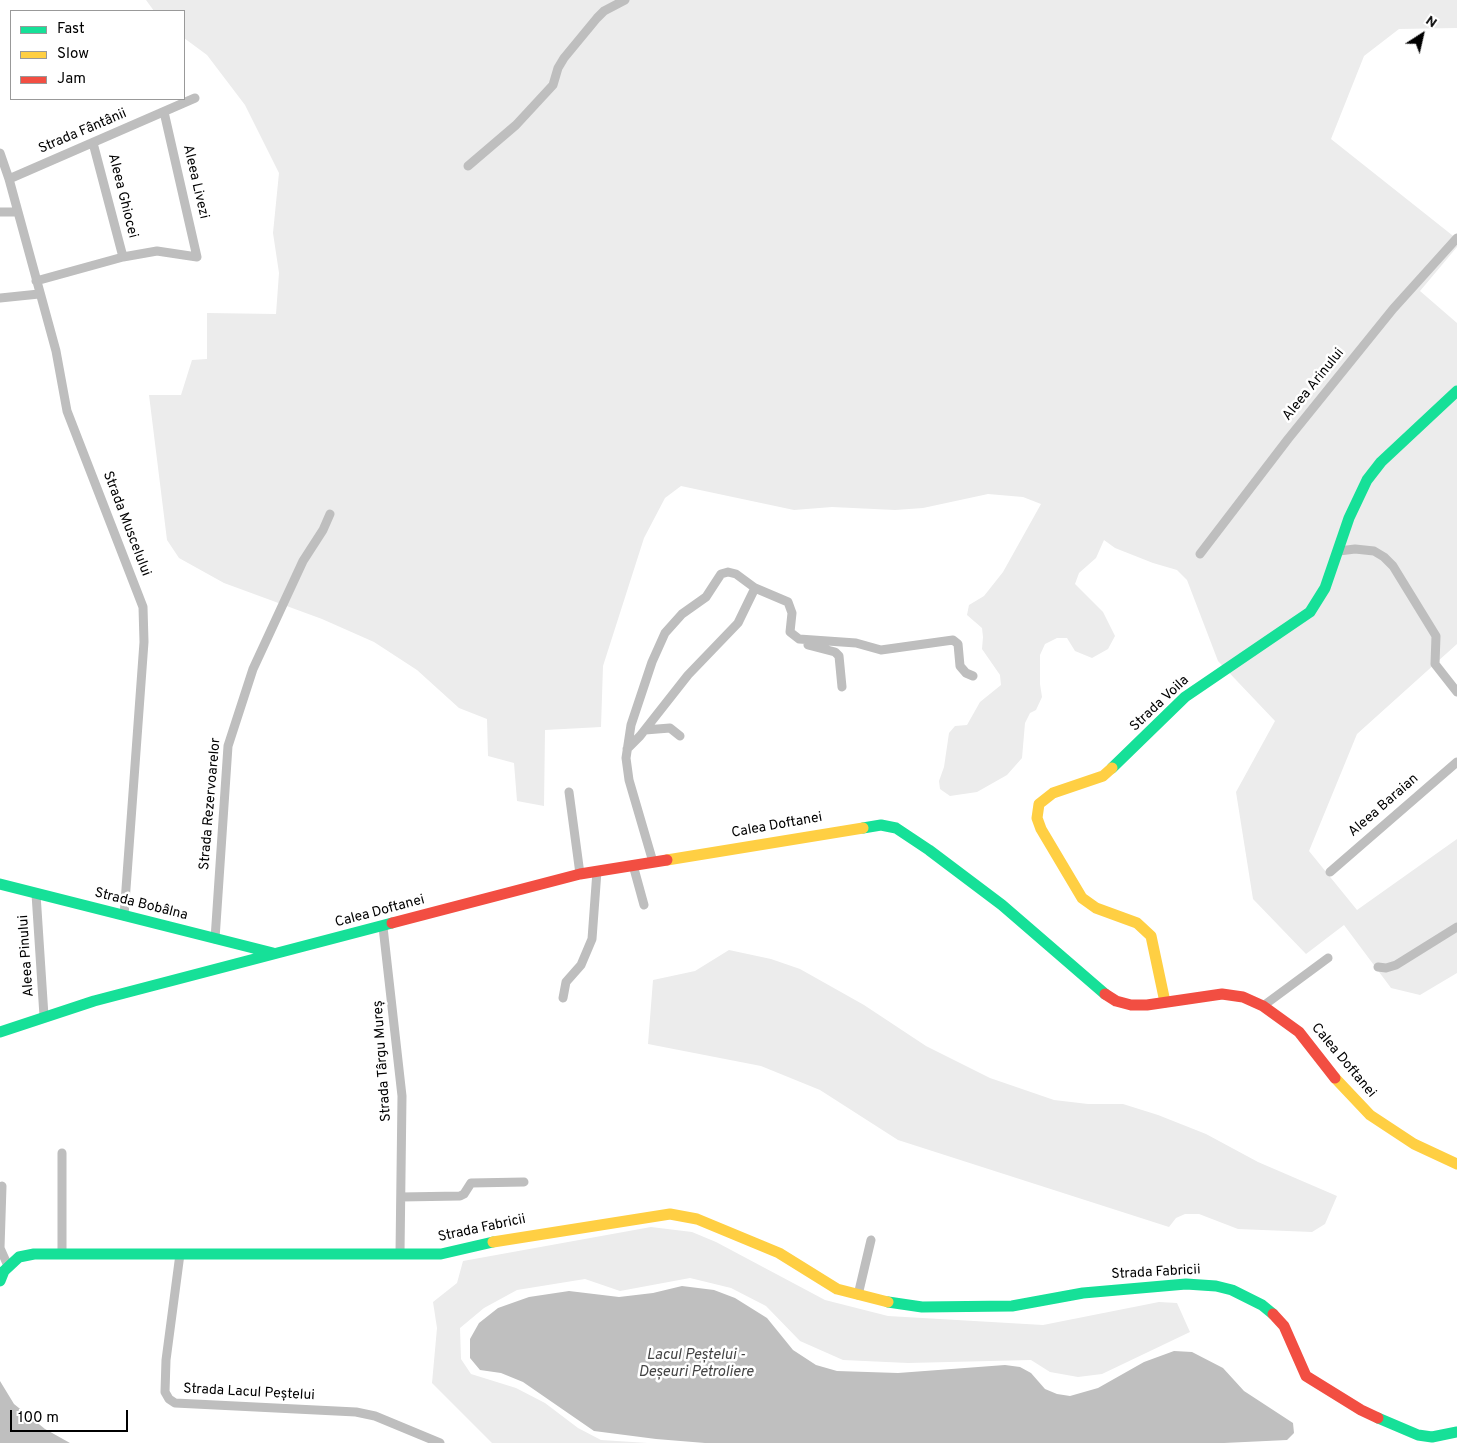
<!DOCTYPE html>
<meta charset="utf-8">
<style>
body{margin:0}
#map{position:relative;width:1457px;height:1443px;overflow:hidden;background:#fff;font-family:Overpass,sans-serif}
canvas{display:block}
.legend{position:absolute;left:10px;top:10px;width:175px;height:90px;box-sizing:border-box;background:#fff;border:1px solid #999;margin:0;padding:6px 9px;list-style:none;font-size:15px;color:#000}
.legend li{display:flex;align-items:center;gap:10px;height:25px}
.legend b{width:25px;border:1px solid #999}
.north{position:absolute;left:1397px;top:10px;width:50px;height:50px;-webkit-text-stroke:4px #fff;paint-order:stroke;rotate:35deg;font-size:14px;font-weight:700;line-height:20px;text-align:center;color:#000}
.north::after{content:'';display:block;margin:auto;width:18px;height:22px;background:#000;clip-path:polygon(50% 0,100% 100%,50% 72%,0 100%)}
.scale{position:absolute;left:10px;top:1410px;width:118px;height:22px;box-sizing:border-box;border:2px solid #000;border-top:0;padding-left:6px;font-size:15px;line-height:18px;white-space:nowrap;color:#000;-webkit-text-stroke:4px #fff;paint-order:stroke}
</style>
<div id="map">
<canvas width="1457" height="1443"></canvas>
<ul class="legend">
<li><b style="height:6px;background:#16e098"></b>Fast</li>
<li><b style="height:6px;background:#ffcf43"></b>Slow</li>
<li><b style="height:6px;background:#f24e42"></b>Jam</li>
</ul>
<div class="north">N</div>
<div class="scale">100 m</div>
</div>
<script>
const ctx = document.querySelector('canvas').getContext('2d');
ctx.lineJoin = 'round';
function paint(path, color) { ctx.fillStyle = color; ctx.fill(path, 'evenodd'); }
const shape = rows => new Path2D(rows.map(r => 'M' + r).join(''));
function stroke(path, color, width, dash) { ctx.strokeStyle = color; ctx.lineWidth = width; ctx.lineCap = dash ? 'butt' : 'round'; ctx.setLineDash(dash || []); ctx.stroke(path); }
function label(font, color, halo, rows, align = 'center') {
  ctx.font = font + ' Overpass,sans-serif'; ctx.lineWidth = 5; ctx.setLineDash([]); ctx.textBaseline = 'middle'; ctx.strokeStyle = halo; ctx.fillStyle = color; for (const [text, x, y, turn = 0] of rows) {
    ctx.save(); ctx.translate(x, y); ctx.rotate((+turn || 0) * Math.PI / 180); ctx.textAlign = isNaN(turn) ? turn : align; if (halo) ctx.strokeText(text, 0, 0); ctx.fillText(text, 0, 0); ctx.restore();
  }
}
paint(shape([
 [146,0,1457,0,1457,28,1399,29,1364,56,1331,139,1457,239,1457,247,1420,291,1457,323,1457,644,1357,734,1309,851,1357,910,1457,839,1457,973,1420,995,1391,988,1344,925,1306,954,1253,899,1236,792,1275,721,1218,661,1187,580,1177,570,1153,563,1115,548,1104,540,1096,558,1079,573,1075,584,1103,612,1115,636,1108,649,1092,658,1075,651,1067,638,1057,638,1045,644,1040,655,1040,684,1042,697,1036,710,1030,713,1025,723,1022,758,1007,775,977,792,950,796,940,789,939,781,944,767,949,733,955,726,967,725,980,702,1001,685,1000,675,982,649,983,637,982,628,967,615,969,605,984,596,1003,572,1041,504,1023,497,988,494,923,508,895,510,832,507,794,510,681,486,665,498,644,538,603,666,601,727,545,730,544,806,517,801,514,763,488,756,487,719,459,708,417,670,374,642,322,619,224,583,179,558,167,540,149,395,181,395,192,360,207,359,207,313,276,314,279,273,273,233,279,173,245,105,207,55,184,38,184,11,154,11],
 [729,950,771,959,800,969,864,1005,926,1046,990,1078,1054,1100,1088,1104,1123,1104,1158,1115,1206,1134,1258,1162,1337,1196,1325,1224,1312,1232,1238,1229,1199,1214,1185,1214,1176,1218,1169,1227,898,1140,820,1090,761,1066,648,1044,653,980,695,971],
 [651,1227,692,1232,716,1242,825,1300,888,1316,1043,1325,1159,1302,1177,1303,1190,1332,1102,1374,1078,1377,1050,1372,1031,1360,908,1363,843,1360,800,1341,766,1306,731,1288,690,1278,620,1291,585,1279,517,1290,484,1308,460,1328,461,1359,471,1374,516,1388,545,1403,578,1428,601,1440,648,1443,492,1443,432,1383,437,1328,433,1302,457,1283,463,1261]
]), '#ececec');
paint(shape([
 [682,1286,714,1290,735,1298,767,1318,793,1350,816,1365,837,1371,898,1373,1005,1365,1020,1367,1031,1373,1045,1389,1057,1394,1070,1396,1098,1388,1144,1362,1174,1351,1192,1352,1223,1368,1244,1391,1293,1423,1294,1433,1287,1440,1224,1443,705,1443,656,1439,594,1431,523,1382,501,1373,480,1370,470,1358,470,1339,479,1323,498,1308,529,1297,569,1291,619,1297,653,1293],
 [0,1381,14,1404,45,1429,70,1443,0,1443]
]), '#bfbfbf');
stroke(shape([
 [93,143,123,257],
 [0,153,9,179,56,351,67,411,143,607,144,642,124,916],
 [468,166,516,125,553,85,558,68,564,58,597,18,604,11,625,0],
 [9,179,195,98],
 [0,212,17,212],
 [36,281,123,257,157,251,197,257,164,112],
 [0,298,39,294],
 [1339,551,1355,549,1374,551,1384,557,1393,566,1436,636,1435,664,1457,692],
 [1200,554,1288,439,1393,309,1457,238],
 [808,645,835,652,839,656,842,687],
 [645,730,670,728,680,736],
 [627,749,640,736,688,675,738,623,755,588],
 [569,792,580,874],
 [653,862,629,780,626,758,631,725,652,662,665,633,682,614,706,597,721,574,728,572,736,574,755,588,788,602,792,613,790,632,799,639,856,643,881,650,953,640,958,644,960,666,966,673,973,676],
 [633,865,644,905],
 [1330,872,1457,762],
 [36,894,44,1016],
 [383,927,402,1096,400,1253],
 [215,939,228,746,253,669,303,561,323,530,330,514],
 [1378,967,1386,968,1396,965,1457,927],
 [563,998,566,982,581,965,592,939,597,871],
 [1263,1006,1328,958],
 [62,1153,62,1254],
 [2,1186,0,1248,8,1266],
 [401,1197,460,1196,464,1194,471,1183,524,1182],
 [180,1254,166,1360,165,1392,169,1399,175,1403,356,1412,375,1416,440,1443],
 [858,1295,871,1240]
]), '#bebebe', 9);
stroke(shape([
 [1112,768,1185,697,1310,612,1325,588,1349,518,1367,480,1381,462,1457,391],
 [863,828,881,825,896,828,929,850,1002,905,1105,994],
 [0,884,273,953],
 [0,1032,94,1001,392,923],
 [0,1281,4,1271,19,1257,34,1254,441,1254,493,1242],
 [888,1302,922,1307,1012,1306,1083,1293,1186,1284,1216,1286,1232,1290,1262,1305,1273,1314],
 [1378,1418,1418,1435,1432,1437,1457,1432]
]), '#16e098', 11);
stroke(shape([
 [1112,768,1103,776,1053,793,1039,804,1037,818,1041,829,1082,898,1096,908,1137,923,1151,936,1165,1002],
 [667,860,863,828],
 [1335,1078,1370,1115,1414,1144,1457,1164],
 [493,1242,670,1214,697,1219,779,1253,837,1289,888,1302]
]), '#ffcf43', 11);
stroke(shape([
 [392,923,580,874,667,860],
 [1105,994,1116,1001,1131,1005,1147,1005,1222,994,1243,997,1263,1006,1299,1032,1335,1078],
 [1273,1314,1284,1326,1306,1376,1361,1410,1378,1418]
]), '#f24e42', 11);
label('14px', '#000', '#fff', [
 ["Strada Fântânii",83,132,-23],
 ["Aleea Livezi",195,182,77],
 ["Aleea Ghiocei",122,196,76],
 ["Aleea Arinului",1314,385,-51],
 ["Strada Muscelului",126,524,69],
 ["Strada Voila",1160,704,-43],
 ["Strada Rezervoarelor",211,804,-85],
 ["Aleea Baraian",1384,806,-41],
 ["Calea Doftanei",777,826,-10],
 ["Strada Bobâlna",141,905,14],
 ["Calea Doftanei",380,912,-15],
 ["Aleea Pinului",27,956,-94],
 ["Strada Târgu Mureș",383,1061,-94],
 ["Calea Doftanei",1343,1061,50],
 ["Strada Fabricii",482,1229,-12],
 ["Strada Fabricii",1156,1273,-3],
 ["Strada Lacul Peștelui",249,1393,3]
]);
label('italic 15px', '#444', '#fff', [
 ["Lacul Peștelui -",696,1356],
 ["Deșeuri Petroliere",696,1373]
]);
</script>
